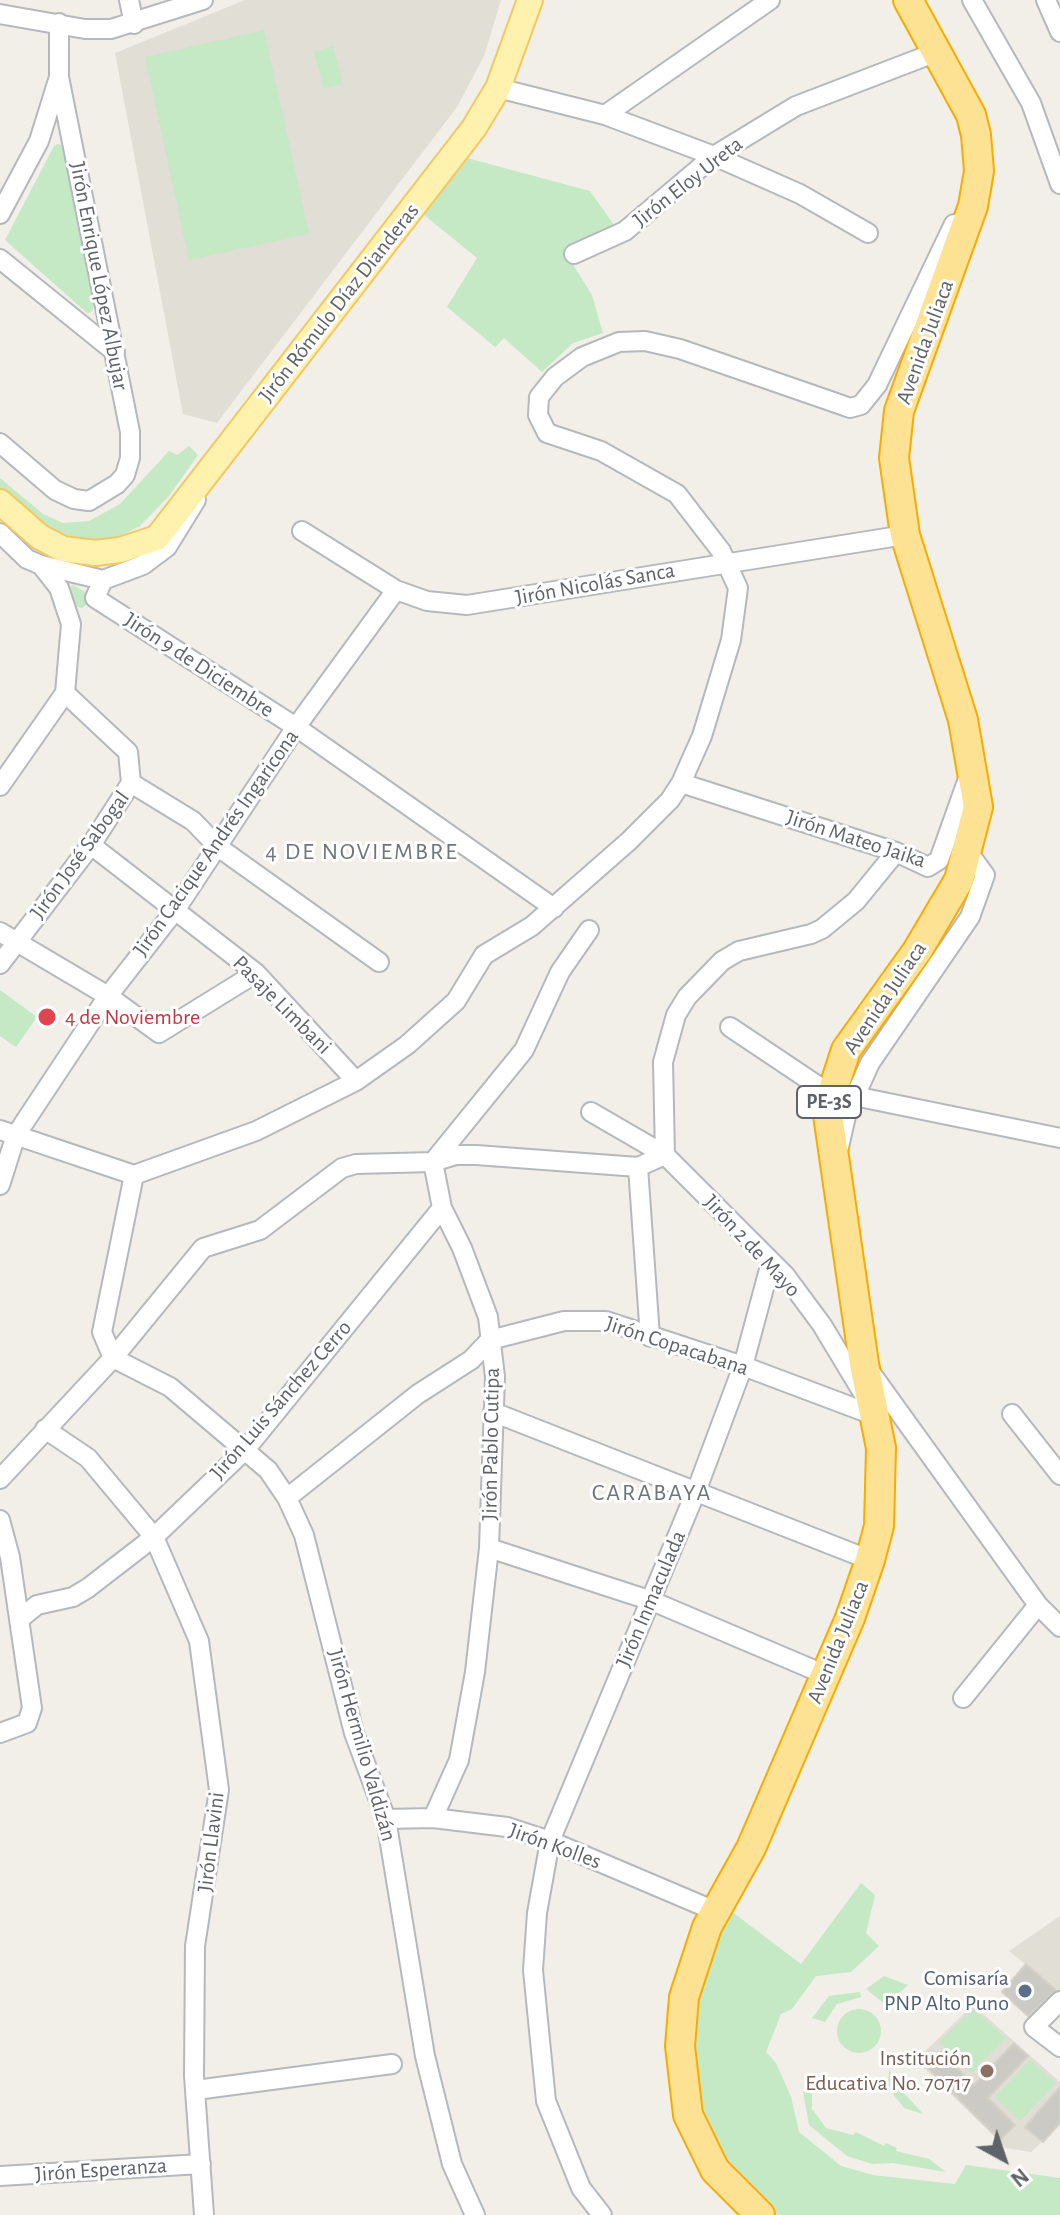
<!DOCTYPE html>
<meta charset="utf-8">
<style>
body{margin:0}
#map{position:relative;width:1060px;height:2215px;overflow:hidden;background:#f1efe8;font-family:"Alegreya Sans",sans-serif}
canvas{display:block}
.north{position:absolute;left:964px;top:2119px;width:80px;height:80px;-webkit-text-stroke:6px #fff;paint-order:stroke;rotate:140deg;font-size:22px;font-weight:700;line-height:32px;text-align:center;color:#5f6368}
.north::after{content:'';display:block;margin:auto;width:28px;height:36px;background:#5f6368;clip-path:polygon(50% 0,100% 100%,50% 72%,0 100%)}
</style>
<div id="map">
<canvas width="1060" height="2215"></canvas>
<div class="north">N</div>
</div>
<script>
const ctx = document.querySelector('canvas').getContext('2d');
ctx.lineJoin = 'round';
function paint(path, color) { ctx.fillStyle = color; ctx.fill(path, 'evenodd'); }
const shape = rows => new Path2D(rows.map(r => 'M' + r).join(''));
function stroke(path, color, width, dash) { ctx.strokeStyle = color; ctx.lineWidth = width; ctx.lineCap = dash ? 'butt' : 'round'; ctx.setLineDash(dash || []); ctx.stroke(path); }
function label(font, color, halo, rows, align = 'center') {
  ctx.font = font + ' "Alegreya Sans",sans-serif'; ctx.lineWidth = 6; ctx.setLineDash([]); ctx.textBaseline = 'middle'; ctx.strokeStyle = halo; ctx.fillStyle = color; for (const [text, x, y, turn = 0] of rows) {
    ctx.save(); ctx.translate(x, y); ctx.rotate((+turn || 0) * Math.PI / 180); ctx.textAlign = isNaN(turn) ? turn : align; if (halo) ctx.strokeText(text, 0, 0); ctx.fillText(text, 0, 0); ctx.restore();
  }
}
paint(shape([
 [245,0,501,0,484,56,457,107,217,423,183,414,115,53],
 [1060,1916,1060,1990,1059,1991,1009,1951],
 [973,2005,1060,2082,1060,2125,1031,2152,1006,2148,916,2060]
]), '#e1ded6');
paint(shape([
 [264,30,309,234,189,260,145,57],
 [333,46,343,84,324,89,314,52],
 [58,144,63,146,94,305,92,312,87,313,5,240,54,146],
 [467,158,590,191,614,225,564,250,592,295,603,333,573,343,542,372,504,338,495,347,447,307,477,258,423,214],
 [189,446,198,455,169,496,140,526,114,539,95,542,59,538,0,493,0,478,43,514,63,523,89,521,120,504,169,451,177,455],
 [73,585,89,594,89,602,82,608,74,606,68,588],
 [0,990,37,1017,16,1047,0,1036],
 [861,1883,875,1895,866,1933,879,1946,851,1972,816,1976,792,2009,781,2014,766,2052,776,2063,791,2097,799,2132,841,2166,873,2175,955,2184,966,2165,1060,2178,1060,2215,778,2215,734,2174,710,2137,695,2100,686,2033,723,1905,801,1964],
 [884,1976,908,1985,886,2005,866,1989],
 [860,1992,861,1997,837,2004,825,2022,812,2018,829,1996],
 [973,2009,1006,2038,971,2073,939,2042],
 '837 2031a22 22 0 1 1 44 0a22 22 0 1 1-44 0Z',
 [1030,2060,1056,2083,1020,2121,995,2097],
 [890,2069,894,2082,923,2114,904,2108,887,2086],
 [812,2086,812,2109,826,2128,853,2135,856,2132,884,2146,886,2143,897,2148,896,2151,929,2159,946,2172,893,2163,872,2164,847,2156,809,2125,803,2092]
]), '#c5e8c5');
const building = shape([
 [1026,1964,1056,1990,1028,2016,1002,1992,1026,1964],
 [1014,2043,1028,2056,988,2098,1015,2125,1000,2140,927,2067,941,2052,974,2085,1014,2043],
 [1060,2087,1060,2123,1043,2142,1025,2127,1060,2087]
]);
paint(building, '#cccac5');
stroke(building, '#d6d1c6', 2);
const minor = shape([
 [129,0,134,24],
 [972,0,1031,103,1060,184],
 [1046,0,1060,32],
 [0,14,85,29,111,29,203,0],
 [498,88,605,115,714,156,800,194,868,233],
 [605,115,770,0],
 [0,214,39,141,59,77,59,23],
 [574,254,625,231,714,156,796,106,934,53],
 [0,259,115,352],
 [0,443,55,490,74,499,89,501,117,484,125,475,130,458,130,432,59,77],
 [302,531,396,590,427,601,467,605,905,535],
 [0,533,27,559,41,565,103,580,143,565,167,547,196,500],
 [41,565,59,588,71,624,65,693,128,752,131,783,193,821,218,847,379,962],
 [103,580,95,598,296,727,554,908],
 [681,783,896,852,928,867,939,860,970,773],
 [0,786,65,693],
 [91,845,256,973,356,1081],
 [0,932,108,996,159,1033,256,973],
 [0,964,91,845,131,783],
 [730,1027,830,1094],
 [854,1096,1060,1138],
 [591,1112,665,1155,785,1275,822,1325,863,1393],
 [0,1130,134,1175,256,1131,356,1081,407,1045,456,1001,484,955,532,926,629,841,670,800,681,783,702,736,731,640,738,588,721,551,677,494,601,451,547,433,538,415,539,397,555,377,582,357,619,342,645,341,680,349,839,404,850,408,861,405,877,385,954,224],
 [839,1147,846,1116,870,1063,970,917,985,875,968,852],
 [638,1167,650,1337],
 [0,1185,16,1135,108,996,176,909,296,727,396,590],
 [113,1358,170,1387,268,1470,287,1498,304,1535,354,1733,386,1819,425,2056,452,2164,475,2215],
 [113,1358,102,1332,134,1175],
 [871,1373,1038,1605,1060,1627],
 [493,1412,870,1560],
 [1012,1414,1060,1475],
 [45,1429,88,1458,154,1537,199,1641,219,1790,195,1946,194,2076,204,2215],
 [0,1479,113,1358,203,1248,260,1230,342,1168,356,1164,433,1162,456,1155,476,1155,638,1167,665,1155,663,1062,676,1015,687,997,722,961,739,951,811,934,822,929,856,901,896,852],
 [287,1498,418,1394,471,1360,490,1340,564,1321,606,1321,743,1366,876,1416],
 [0,1520,10,1557,32,1708,27,1723,0,1733],
 [489,1548,652,1601,826,1675],
 [21,1618,37,1605,73,1597,88,1588,154,1537,245,1450,442,1208],
 [963,1698,1038,1605],
 [433,1818,459,1760,475,1672,489,1548,495,1377,488,1317,462,1248,442,1208,433,1162,524,1050,560,972,589,930],
 [386,1819,433,1818,507,1827,550,1841,715,1911],
 [1060,2001,1034,2027,1060,2047],
 [196,2090,392,2064],
 [0,2176,201,2164],
 [602,2215,581,2188,546,2101,533,1970,537,1913,550,1841,697,1489,743,1366,771,1262]
]);
const major = shape([
 [0,502,40,537,63,549,95,553,120,550,157,538,474,128,498,88,530,0]
]);
const highway = shape([
 [760,2215,715,2170,688,2115,680,2046,684,1997,707,1927,751,1848,850,1618,870,1560,879,1526,881,1448,864,1364,827,1108,846,1050,917,951,959,880,978,807,963,720,905,535,894,458,899,411,973,206,979,171,976,135,971,115,908,0]
]);
stroke(minor, '#b5b8bc', 22);
stroke(major, '#f2c960', 28);
stroke(highway, '#f9ab00', 32);
stroke(minor, '#fff', 18);
stroke(major, '#fff2af', 24);
stroke(highway, '#fde293', 28);
for (const [x, y, r, color] of [
 [47,1017,10,"#e0444e"],
 [1025,1991,8,"#5c6f8a"],
 [987,2071,8,"#8d6e63"]
]) { const dot = new Path2D(); dot.arc(x, y, r, 0, 2 * Math.PI); ctx.fillStyle = color; ctx.fill(dot); stroke(dot, '#fff', 3); }
for (const [x, y, w] of [
 [829,1102,64]
]) { const box = new Path2D(); box.roundRect(x - w / 2, y - 16, w, 32, 6); ctx.fillStyle = '#fff'; ctx.fill(box); stroke(box, '#5f6368', 2); }
label('bold 20px', '#5f6368', null, [
 ["PE-3S",829,1102]
]);
label('22px', '#5f6368', '#fff', [
 ["Jirón Eloy Ureta",688,182,-38],
 ["Jirón Enrique López Albujar",99,276,79],
 ["Jirón Rómulo Díaz Dianderas",339,303,-52],
 ["Avenida Juliaca",925,342,-70],
 ["Jirón Nicolás Sanca",595,584,-10],
 ["Jirón 9 de Diciembre",199,665,33],
 ["Jirón Mateo Jaika",856,839,18],
 ["Jirón Cacique Andrés Ingaricona",216,843,-55],
 ["Jirón José Sabogal",80,855,-54],
 ["Avenida Juliaca",885,998,-56],
 ["Pasaje Limbani",282,1005,45],
 ["Jirón 2 de Mayo",752,1246,47],
 ["Jirón Copacabana",677,1346,18],
 ["Jirón Luis Sánchez Cerro",281,1400,-49],
 ["Jirón Pablo Cutipa",491,1444,-89],
 ["Jirón Inmaculada",651,1599,-67],
 ["Avenida Juliaca",838,1642,-68],
 ["Jirón Hermilio Valdizán",362,1745,74],
 ["Jirón Llavini",211,1842,-83],
 ["Jirón Kolles",555,1846,20],
 ["Jirón Esperanza",101,2170,-4]
]);
label('22px', '#be3a42', '#fff', [
 ["4 de Noviembre",65,1017]
], 'left');
label('22px', '#4e5e75', '#fff', [
 ["Comisaría",1009,1978],
 ["PNP Alto Puno",1009,2003]
], 'right');
label('22px', '#785e54', '#fff', [
 ["Institución",971,2058],
 ["Educativa No. 70717",971,2083]
], 'right');
ctx.letterSpacing = '2px';
label('24px', '#70757a', '#fff', [
 ["4 DE NOVIEMBRE",362,852],
 ["CARABAYA",652,1493]
]);
ctx.letterSpacing = '0px';
</script>
